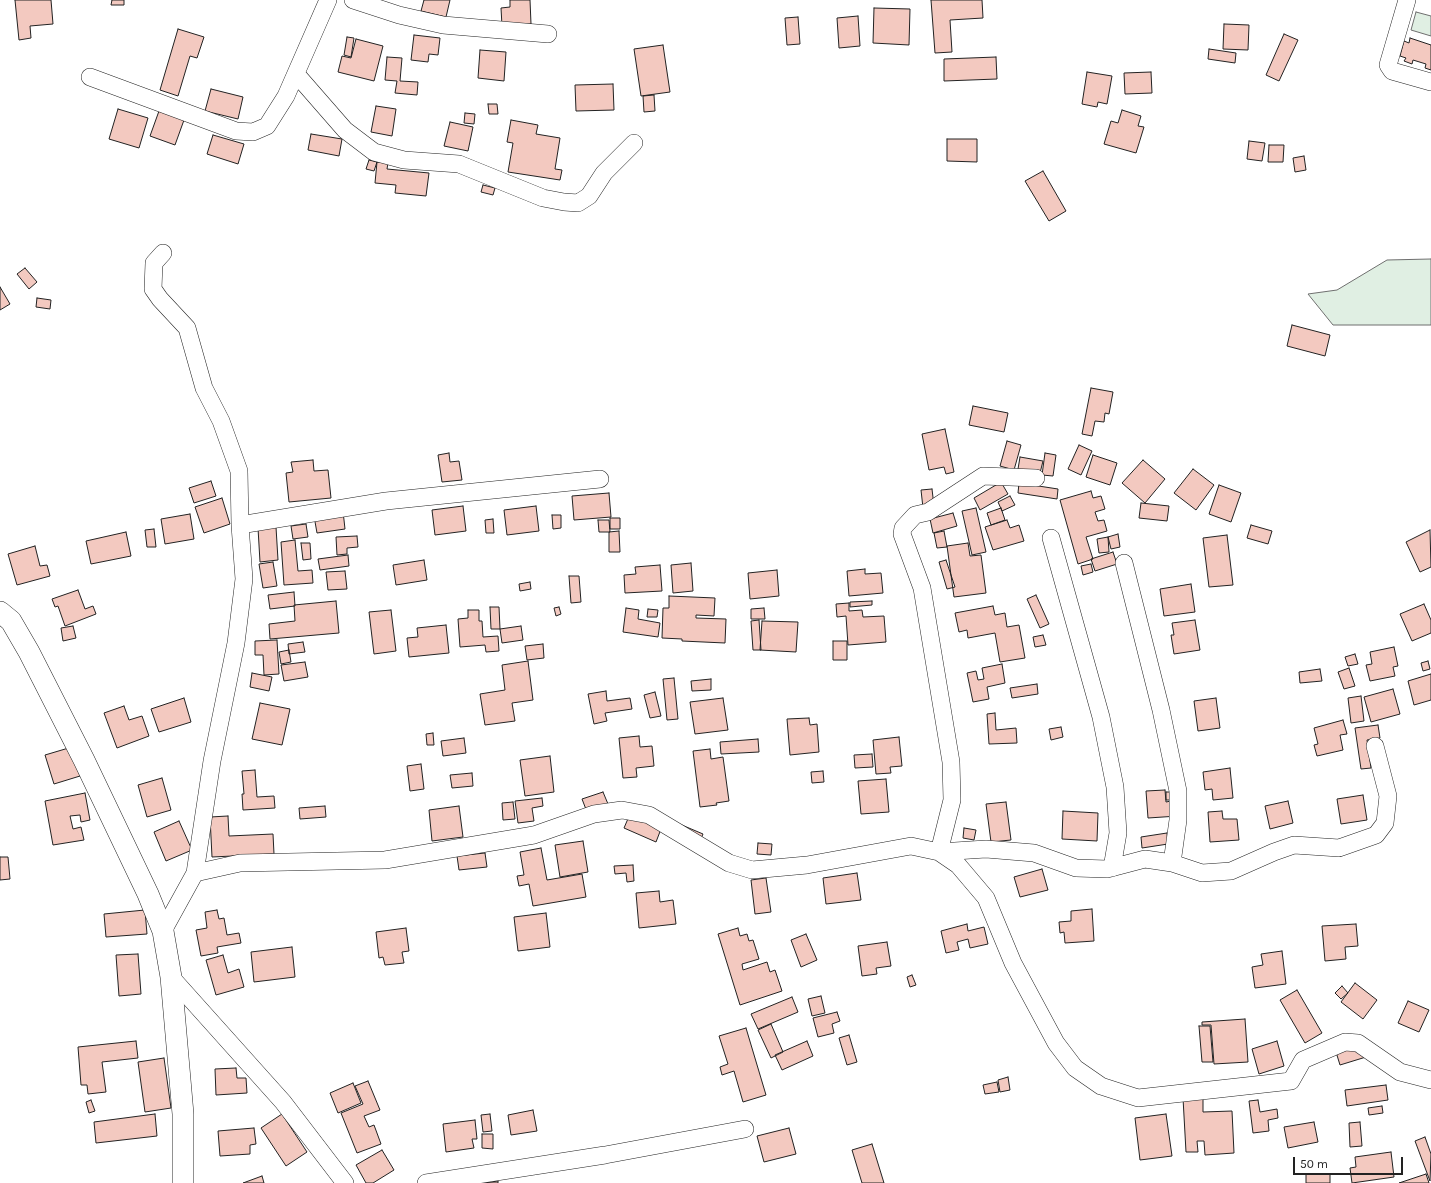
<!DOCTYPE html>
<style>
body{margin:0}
#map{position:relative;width:1431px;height:1183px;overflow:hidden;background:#fff;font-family:Karla,sans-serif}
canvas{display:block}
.scale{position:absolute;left:1293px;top:1157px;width:110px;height:18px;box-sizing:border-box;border:2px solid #222;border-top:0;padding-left:5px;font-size:12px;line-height:14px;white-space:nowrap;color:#222;-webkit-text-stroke:3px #fff;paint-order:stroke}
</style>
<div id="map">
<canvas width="1431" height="1183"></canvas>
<div class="scale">50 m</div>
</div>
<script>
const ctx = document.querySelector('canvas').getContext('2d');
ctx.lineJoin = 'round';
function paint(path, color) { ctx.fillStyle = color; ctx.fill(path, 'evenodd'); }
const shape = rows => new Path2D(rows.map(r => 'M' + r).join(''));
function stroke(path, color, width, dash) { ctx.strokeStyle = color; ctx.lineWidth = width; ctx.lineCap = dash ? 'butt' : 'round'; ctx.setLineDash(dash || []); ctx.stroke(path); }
const green = shape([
 [1416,12,1431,16,1431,36,1411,30,1416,12],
 [1431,259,1431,325,1333,325,1308,294,1337,290,1387,260,1431,259]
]);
paint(green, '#e0efe3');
stroke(green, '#6f6f6f', 1);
const building = shape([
 [15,0,51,0,53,24,30,26,31,38,19,40,15,0],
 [112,0,124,0,124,5,111,5,112,0],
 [424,0,450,0,446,17,421,11,424,0],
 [510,0,530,0,531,24,502,26,501,8,510,7,510,0],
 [931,0,982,0,983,18,950,20,952,52,935,53,931,0],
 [874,8,910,9,909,45,873,43,874,8],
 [858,16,860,46,839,48,837,18,858,16],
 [798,17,800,44,787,45,785,18,798,17],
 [1224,24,1249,25,1248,50,1223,49,1224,24],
 [178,29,204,37,197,58,190,56,178,96,160,90,178,29],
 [1284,34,1298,40,1279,81,1266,75,1284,34],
 [414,35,440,38,438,55,429,54,428,62,411,60,414,35],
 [347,37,354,38,351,57,344,55,347,37],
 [1410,38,1431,45,1431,70,1425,68,1426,64,1413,60,1412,64,1404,61,1406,58,1400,56,1404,41,1409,43,1410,38],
 [356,39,383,46,374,81,338,72,342,56,351,58,356,39],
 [663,45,670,92,641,96,634,49,663,45],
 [1209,49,1236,53,1235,63,1208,59,1209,49],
 [480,50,506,52,504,81,478,78,480,50],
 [387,57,402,58,400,81,418,82,417,95,395,93,397,81,385,80,387,57],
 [996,57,997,79,944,81,944,59,996,57],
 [1087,72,1112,76,1107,104,1098,102,1097,107,1082,104,1087,72],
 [1151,72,1152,93,1125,94,1124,73,1151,72],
 [613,84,614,110,576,111,575,85,613,84],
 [211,89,243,97,238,119,205,111,211,89],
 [654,95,655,111,644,112,643,96,654,95],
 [488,104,497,104,498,114,489,114,488,104],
 [376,106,396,109,392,136,371,132,376,106],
 [118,109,148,118,139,148,109,139,118,109],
 [1122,110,1141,116,1138,126,1144,127,1136,153,1104,144,1111,121,1118,123,1122,110],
 [159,111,184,120,175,145,150,136,159,111],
 [465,113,475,114,474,124,464,123,465,113],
 [511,120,538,125,536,134,560,138,555,169,562,170,560,180,508,172,513,143,507,142,511,120],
 [450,122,473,127,468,151,444,146,450,122],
 [311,134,342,139,339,156,308,150,311,134],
 [213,135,244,144,238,164,207,154,213,135],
 [947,139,977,139,977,162,947,161,947,139],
 [1249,141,1265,143,1262,161,1247,159,1249,141],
 [1269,145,1284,145,1283,162,1268,162,1269,145],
 [1304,156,1306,170,1295,172,1293,158,1304,156],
 [369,160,377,162,374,171,366,169,369,160],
 [377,162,388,163,387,169,429,173,426,196,395,193,396,185,375,183,377,162],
 [1043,171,1066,211,1049,221,1025,181,1043,171],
 [483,185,495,188,493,195,481,192,483,185],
 [25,268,37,282,29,289,17,274,25,268],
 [0,287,10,304,0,310,0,287],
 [37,298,51,300,50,309,36,307,37,298],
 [1292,325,1330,335,1325,356,1287,346,1292,325],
 [1091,388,1113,392,1109,414,1105,413,1104,422,1095,421,1092,436,1082,434,1091,388],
 [973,406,1008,413,1004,432,969,425,973,406],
 [945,429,954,472,946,474,944,467,929,470,922,434,945,429],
 [1007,441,1021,445,1014,470,1000,466,1007,441],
 [1079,445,1092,451,1081,475,1068,469,1079,445],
 [449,453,450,462,459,461,462,480,442,482,438,455,449,453],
 [1045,453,1056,455,1053,476,1042,475,1045,453],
 [1093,455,1117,463,1110,485,1086,477,1093,455],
 [1020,457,1043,461,1040,473,1018,469,1020,457],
 [313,460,314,471,328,470,331,498,289,502,286,473,293,472,291,462,313,460],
 [1143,460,1165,479,1145,503,1122,483,1143,460],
 [1193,469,1214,485,1196,510,1174,493,1193,469],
 [211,481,216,496,194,503,189,488,211,481],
 [1001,482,1008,494,980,510,974,498,1001,482],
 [1019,483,1058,489,1057,499,1018,493,1019,483],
 [1219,485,1241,493,1231,522,1209,514,1219,485],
 [932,489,934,506,923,508,921,490,932,489],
 [1091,491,1093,498,1101,496,1105,509,1095,512,1098,521,1104,520,1107,531,1086,537,1093,559,1078,564,1060,500,1091,491],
 [609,493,611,517,574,520,572,496,609,493],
 [1010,496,1015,505,1002,511,998,502,1010,496],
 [222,498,230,524,204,533,195,507,222,498],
 [1141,503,1169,506,1167,521,1139,518,1141,503],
 [463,506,466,531,435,535,432,510,463,506],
 [536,506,539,531,507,535,504,510,536,506],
 [976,508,986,552,972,555,962,511,976,508],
 [1001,508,1005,520,991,525,987,513,1001,508],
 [343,511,345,529,317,533,314,516,343,511],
 [953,513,957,526,933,533,930,519,953,513],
 [190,514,194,539,165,544,161,519,190,514],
 [552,515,561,515,561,528,553,529,552,515],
 [610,518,620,518,620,529,610,529,610,518],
 [493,519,494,533,486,533,485,520,493,519],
 [598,520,609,520,610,532,599,532,598,520],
 [1007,520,1010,528,1019,525,1024,541,993,550,985,527,1007,520],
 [306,524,308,537,293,539,291,526,306,524],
 [1251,525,1272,531,1268,544,1247,538,1251,525],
 [276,527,278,560,260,562,258,528,276,527],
 [154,529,156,547,147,547,145,530,154,529],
 [1430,530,1431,567,1420,572,1406,542,1430,530],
 [619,531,620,552,609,552,609,532,619,531],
 [944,531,947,547,937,548,934,533,944,531],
 [126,532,131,556,91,564,86,541,126,532],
 [1118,534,1120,547,1111,549,1108,537,1118,534],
 [1227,535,1233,585,1209,587,1203,538,1227,535],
 [357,536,358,547,347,548,347,554,337,555,336,537,357,536],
 [1108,537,1109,552,1099,553,1097,539,1108,537],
 [295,540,298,571,312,570,313,583,284,585,281,542,295,540],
 [301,543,310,543,311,559,303,560,301,543],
 [968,543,970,556,981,555,986,593,954,597,947,546,968,543],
 [35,546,40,566,47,565,50,576,17,585,8,554,35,546],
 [1113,552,1117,564,1095,571,1091,559,1113,552],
 [348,555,349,566,320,570,318,559,348,555],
 [424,560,427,580,396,585,393,565,424,560],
 [946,560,955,587,947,589,939,562,946,560],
 [273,562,277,586,263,588,259,564,273,562],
 [691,563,693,591,673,593,671,565,691,563],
 [1091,564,1093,572,1083,575,1081,566,1091,564],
 [660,565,662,591,625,593,624,575,636,574,635,567,660,565],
 [865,569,865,574,881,573,883,593,849,596,847,571,865,569],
 [777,570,779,596,750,599,748,573,777,570],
 [345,571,347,589,328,590,326,572,345,571],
 [569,576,579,576,581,602,571,603,569,576],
 [530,582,531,589,520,591,519,584,530,582],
 [1191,584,1195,612,1164,616,1160,589,1191,584],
 [78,590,85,609,93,606,96,614,65,626,58,606,55,607,52,599,78,590],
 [294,592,295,606,270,609,268,595,294,592],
 [1036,595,1049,624,1040,628,1027,599,1036,595],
 [669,596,715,598,714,616,696,615,696,618,726,619,725,643,682,641,682,639,662,638,663,608,669,608,669,596],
 [336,601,339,633,270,639,269,624,295,621,294,605,336,601],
 [872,601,872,605,850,607,850,602,872,601],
 [849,603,849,611,862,610,863,617,884,616,886,642,848,645,846,616,837,617,836,604,849,603],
 [1424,604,1431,620,1431,633,1412,641,1400,614,1424,604],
 [993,606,995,615,1005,613,1007,627,1019,625,1025,658,1000,662,995,633,968,638,967,630,959,632,955,613,993,606],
 [490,607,499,607,500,629,491,629,490,607],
 [559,607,561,614,556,616,554,608,559,607],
 [626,608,639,610,638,619,660,623,658,637,623,632,626,608],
 [764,608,765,619,751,619,751,609,764,608],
 [648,609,658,610,657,617,647,617,648,609],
 [391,610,396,651,374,654,369,612,391,610],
 [468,610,479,610,479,621,482,621,483,637,498,636,499,651,486,652,485,645,460,647,458,619,468,618,468,610],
 [759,620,761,650,753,650,751,621,759,620],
 [1195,620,1200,650,1174,654,1171,635,1174,635,1172,623,1195,620],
 [762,621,798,622,796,652,760,650,762,621],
 [446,625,449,653,409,657,407,638,418,637,417,628,446,625],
 [73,626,76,638,63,641,61,628,73,626],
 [521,626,523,640,502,643,500,629,521,626],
 [1043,635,1046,645,1035,647,1033,637,1043,635],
 [277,640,279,674,264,675,263,655,255,655,255,641,277,640],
 [833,641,847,641,847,660,833,660,833,641],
 [303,642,305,652,289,654,288,644,303,642],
 [543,644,544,658,527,660,525,646,543,644],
 [1394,647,1398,666,1393,667,1395,676,1370,681,1366,665,1372,664,1370,652,1394,647],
 [289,650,291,662,281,664,279,652,289,650],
 [1355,654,1358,664,1348,666,1345,657,1355,654],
 [528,661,533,700,512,703,515,721,485,725,480,694,505,690,502,665,528,661],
 [1428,661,1430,669,1423,671,1421,663,1428,661],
 [305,662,308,677,284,681,281,665,305,662],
 [1002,664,1005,683,987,687,989,699,973,702,967,673,976,671,978,680,984,679,982,668,1002,664],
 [1349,668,1355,686,1344,689,1338,672,1349,668],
 [1320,669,1322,681,1300,683,1299,672,1320,669],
 [252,673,272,677,269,691,250,687,252,673],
 [1431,674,1431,700,1414,705,1408,681,1431,674],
 [674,678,678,719,667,720,663,679,674,678],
 [711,679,711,690,692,691,691,681,711,679],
 [1037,684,1038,694,1012,698,1010,688,1037,684],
 [1393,689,1400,714,1371,722,1364,697,1393,689],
 [606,691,607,701,630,698,632,709,605,713,607,721,594,724,588,694,606,691],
 [655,692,661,716,650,718,644,695,655,692],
 [1361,696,1364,721,1351,723,1348,698,1361,696],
 [184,698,191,722,159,732,151,709,184,698],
 [723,698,728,730,695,734,690,702,723,698],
 [1216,698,1220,728,1198,731,1194,701,1216,698],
 [260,703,290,709,282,745,252,739,260,703],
 [124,706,129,720,142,716,149,736,117,748,104,713,124,706],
 [995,713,996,730,1016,728,1017,743,989,744,987,714,995,713],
 [809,718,810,725,817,724,819,752,790,755,787,719,809,718],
 [1343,720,1347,734,1340,735,1343,750,1317,756,1314,745,1318,744,1314,728,1343,720],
 [1378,725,1380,738,1367,740,1371,768,1361,769,1355,728,1378,725],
 [1061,727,1063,737,1051,740,1049,729,1061,727],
 [433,733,434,745,427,745,426,734,433,733],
 [639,736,640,747,652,746,654,766,636,768,637,777,623,778,619,738,639,736],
 [899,737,902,766,890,767,891,773,876,774,873,740,899,737],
 [464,738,466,753,443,756,441,741,464,738],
 [758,739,759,752,721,754,720,742,758,739],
 [72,747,80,776,54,784,45,755,72,747],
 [710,749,711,759,723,757,729,801,716,803,717,805,700,807,693,751,710,749],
 [872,754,873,767,855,768,854,755,872,754],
 [550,756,554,792,525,796,520,760,550,756],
 [421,764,424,789,410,791,407,766,421,764],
 [1230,768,1233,798,1213,800,1212,789,1205,790,1203,772,1230,768],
 [255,770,257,797,274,796,275,808,243,810,242,794,244,794,242,771,255,770],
 [823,771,824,782,812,783,811,772,823,771],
 [472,773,473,786,452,788,450,775,472,773],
 [162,778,171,810,147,817,138,785,162,778],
 [886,779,889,812,861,814,858,781,886,779],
 [1165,790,1166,802,1171,801,1178,816,1148,818,1146,791,1165,790],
 [603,792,608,804,587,812,582,799,603,792],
 [1166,792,1170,792,1170,800,1166,800,1166,792],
 [85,793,90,820,81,822,80,815,70,816,73,829,81,827,84,840,53,845,45,801,85,793],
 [1363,795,1367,820,1341,824,1337,799,1363,795],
 [542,798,543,806,532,808,534,821,518,823,515,801,542,798],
 [1288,801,1293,823,1270,829,1265,806,1288,801],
 [513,802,515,819,503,820,502,803,513,802],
 [1006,802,1011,840,991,842,986,804,1006,802],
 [325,806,326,817,300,819,299,808,325,806],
 [459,806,463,837,432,841,429,810,459,806],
 [1063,811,1098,813,1097,841,1062,839,1063,811],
 [1222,811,1223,819,1237,819,1239,840,1210,842,1208,812,1222,811],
 [630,814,670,820,703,834,698,845,661,829,656,842,624,828,630,814],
 [228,816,229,836,273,834,274,854,212,857,210,817,228,816],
 [179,821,192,850,166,861,154,832,179,821],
 [964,828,976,830,974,840,963,838,964,828],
 [1167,833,1168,844,1142,848,1141,837,1167,833],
 [583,841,588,872,560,877,555,845,583,841],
 [758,843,772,844,771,855,757,854,758,843],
 [541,848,547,880,582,874,586,897,533,906,529,884,519,886,517,876,524,875,520,852,541,848],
 [485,853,487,867,459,870,457,856,485,853],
 [0,857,8,857,10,879,0,880,0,857],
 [633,865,634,881,627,882,626,873,615,874,614,866,633,865],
 [1042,869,1048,890,1020,897,1014,877,1042,869],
 [857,873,861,900,826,904,823,878,857,873],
 [766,878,771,912,755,914,751,880,766,878],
 [659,891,660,902,673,900,676,924,639,928,636,893,659,891],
 [1092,909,1094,941,1065,943,1064,932,1060,933,1059,922,1071,921,1071,911,1092,909],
 [145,910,147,934,106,937,104,914,145,910],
 [217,910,219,919,224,918,227,935,239,933,241,943,217,947,218,953,201,956,196,930,207,928,205,912,217,910],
 [546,913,550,947,518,951,514,917,546,913],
 [967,924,968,931,984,927,988,944,970,948,968,939,957,942,959,950,946,953,941,931,967,924],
 [1356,924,1358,946,1345,947,1346,959,1325,961,1322,926,1356,924],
 [406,928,409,951,402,952,404,963,385,965,383,957,379,958,376,932,406,928],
 [738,928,740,936,747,934,749,941,753,940,759,959,742,964,743,970,767,962,770,972,775,970,782,991,740,1005,718,934,738,928],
 [806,934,817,960,801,967,791,940,806,934],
 [887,942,891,966,876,968,877,974,862,976,858,946,887,942],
 [292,947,295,977,254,982,251,952,292,947],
 [1282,951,1286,984,1255,988,1252,967,1263,965,1261,954,1282,951],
 [138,954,141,994,119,996,116,955,138,954],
 [223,955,228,973,239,969,244,987,216,995,206,960,223,955],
 [912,975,916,985,910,987,907,977,912,975],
 [1355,983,1377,1000,1363,1019,1341,1002,1355,983],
 [1342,986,1348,993,1341,999,1335,993,1342,986],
 [1297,990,1322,1033,1305,1043,1280,1000,1297,990],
 [821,996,825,1013,812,1016,808,999,821,996],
 [792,997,798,1012,758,1029,751,1014,792,997],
 [1408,1001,1429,1010,1419,1032,1398,1023,1408,1001],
 [837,1012,840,1021,832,1024,834,1033,818,1037,813,1018,837,1012],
 [1245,1019,1248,1062,1214,1064,1211,1025,1202,1025,1202,1022,1245,1019],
 [771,1024,783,1052,771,1058,758,1030,771,1024],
 [1199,1026,1210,1026,1213,1062,1202,1062,1199,1026],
 [746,1028,766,1095,743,1102,734,1071,722,1075,720,1067,728,1064,719,1036,746,1028],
 [849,1035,857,1062,847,1065,839,1038,849,1035],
 [136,1041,138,1058,102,1062,106,1092,88,1094,87,1085,81,1085,78,1047,136,1041],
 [807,1041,813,1056,782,1070,775,1055,807,1041],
 [1277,1041,1284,1066,1259,1074,1252,1049,1277,1041],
 [1362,1044,1366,1057,1340,1065,1336,1052,1362,1044],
 [164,1058,171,1108,145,1112,138,1062,164,1058],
 [236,1068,237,1078,246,1078,247,1093,216,1095,215,1069,236,1068],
 [1008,1077,1010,1090,1000,1092,998,1080,1008,1077],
 [368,1081,380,1110,364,1116,369,1127,374,1125,381,1144,357,1153,341,1113,363,1104,355,1086,368,1081],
 [997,1082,999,1092,985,1094,983,1085,997,1082],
 [353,1083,361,1103,338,1113,330,1093,353,1083],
 [1386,1085,1388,1100,1347,1106,1345,1090,1386,1085],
 [1203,1097,1203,1112,1232,1111,1234,1153,1205,1155,1204,1141,1197,1141,1198,1152,1186,1152,1183,1098,1203,1097],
 [91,1100,95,1111,89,1113,86,1102,91,1100],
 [1258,1100,1260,1112,1277,1109,1278,1118,1268,1120,1269,1131,1253,1133,1249,1101,1258,1100],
 [1382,1106,1383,1113,1369,1115,1368,1108,1382,1106],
 [533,1110,537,1131,511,1135,508,1115,533,1110],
 [155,1114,157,1136,96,1143,94,1122,155,1114],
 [282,1114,307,1152,286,1166,261,1128,282,1114],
 [490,1114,492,1131,483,1132,481,1115,490,1114],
 [1166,1114,1172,1156,1140,1160,1135,1118,1166,1114],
 [475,1120,477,1139,472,1139,474,1148,446,1152,443,1124,475,1120],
 [1314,1122,1318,1142,1288,1148,1284,1127,1314,1122],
 [1360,1122,1362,1146,1350,1147,1349,1123,1360,1122],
 [254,1128,256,1144,250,1145,250,1154,220,1156,218,1131,254,1128],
 [789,1128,796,1154,764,1162,757,1136,789,1128],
 [482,1134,493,1134,493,1149,482,1148,482,1134],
 [1425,1137,1431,1154,1430,1181,1415,1141,1425,1137],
 [872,1144,884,1183,862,1183,852,1150,872,1144],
 [382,1150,394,1170,373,1183,366,1183,356,1165,382,1150],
 [1391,1152,1394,1177,1352,1183,1350,1168,1356,1167,1355,1157,1391,1152],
 [1306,1174,1330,1174,1330,1183,1306,1183,1306,1174],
 [1426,1174,1429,1183,1399,1183,1426,1174],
 [262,1176,264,1183,243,1183,262,1176],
 [498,1181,498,1183,483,1183,498,1181]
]);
paint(building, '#f3c9c0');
stroke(building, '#222', 1);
const minor = shape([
 [353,0,399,15,443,25,548,34],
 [1407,0,1388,65,1392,71,1431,82],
 [297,75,345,130,374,152,404,160,459,164,543,198,564,202,578,203,589,196,604,173,634,143],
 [90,77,236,131,253,132,267,126,286,96,328,0],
 [163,253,154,263,153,289,160,299,187,328,204,388,221,421,239,471,240,525,244,579,236,643,212,761,195,873,163,931],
 [1036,478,983,476,928,512,915,515,903,528,902,534,922,588,951,762,952,800,939,852,986,849,1034,853,1076,868,1107,869,1145,859,1172,863,1202,873,1231,871,1274,852,1294,845,1339,848,1376,835,1385,823,1388,796,1375,746],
 [240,525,386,501,600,479],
 [1051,538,1101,717,1115,787,1118,833,1112,868],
 [1124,563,1161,710,1178,791,1178,820,1172,863],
 [195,873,240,863,385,860,534,835,594,814,622,810,649,815,729,863,752,870,807,865,911,846,939,852,958,865,986,898,1013,963,1056,1043,1075,1068,1101,1086,1138,1098,1291,1081,1303,1060,1345,1042,1358,1043,1400,1072,1431,1080],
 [171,977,283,1102,345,1183],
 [426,1183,605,1155,745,1129]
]);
const major = shape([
 [0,612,11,621,29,652,84,760,148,894,163,931,171,977,183,1114,183,1183]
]);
stroke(minor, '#222', 18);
stroke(major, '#222', 22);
stroke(minor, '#fff', 17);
stroke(major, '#fff', 21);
</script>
